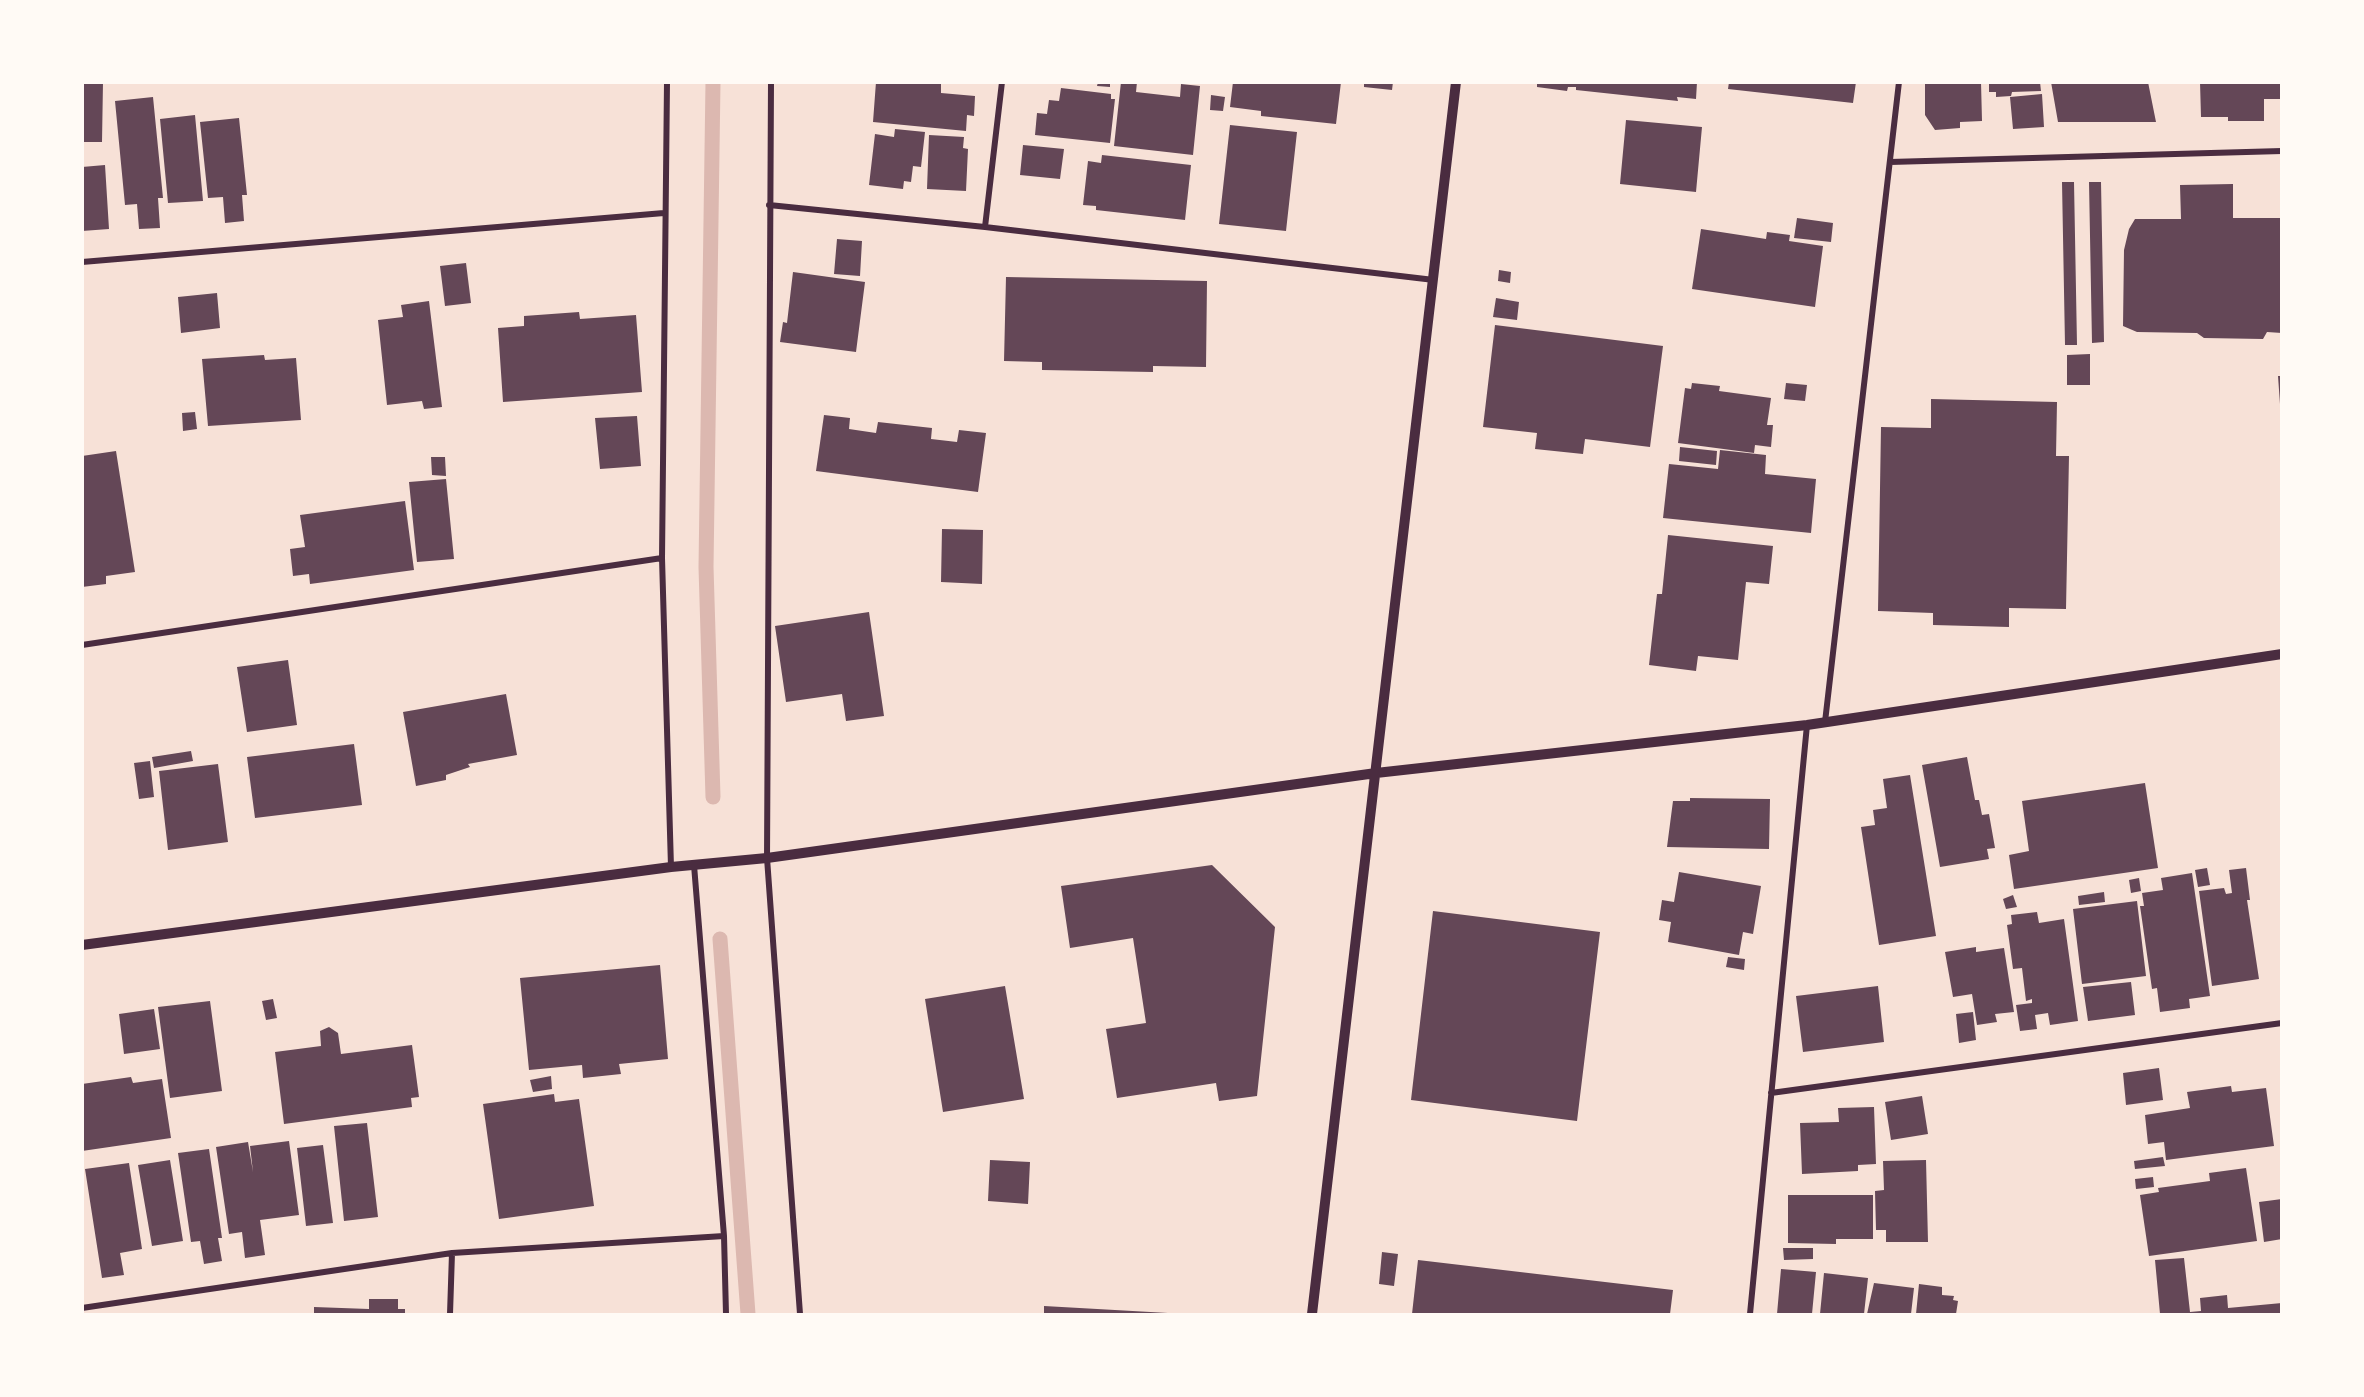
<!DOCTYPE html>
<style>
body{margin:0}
#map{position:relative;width:2364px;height:1397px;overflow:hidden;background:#f7e1d7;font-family:"Alegreya Sans",sans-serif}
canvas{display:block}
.frame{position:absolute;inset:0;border:84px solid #fffaf5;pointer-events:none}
</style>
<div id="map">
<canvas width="2364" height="1397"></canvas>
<div class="frame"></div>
</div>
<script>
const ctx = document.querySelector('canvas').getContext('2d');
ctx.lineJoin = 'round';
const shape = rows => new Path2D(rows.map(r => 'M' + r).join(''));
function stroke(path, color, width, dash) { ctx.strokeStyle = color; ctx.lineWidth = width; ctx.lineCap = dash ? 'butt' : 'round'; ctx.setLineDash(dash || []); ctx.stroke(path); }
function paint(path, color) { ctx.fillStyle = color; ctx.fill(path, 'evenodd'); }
stroke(shape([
 [713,797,706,567,713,82],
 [720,939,748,1314]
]), '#dcb8b0', 15);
paint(shape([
 [82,82,103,82,102,142,82,142],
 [876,82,941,82,941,93,975,96,974,116,967,115,966,131,873,122],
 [1098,82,1110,82,1110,87,1097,86],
 [1121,82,1137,82,1136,92,1180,97,1181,84,1200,86,1193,155,1114,146],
 [1233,82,1341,82,1336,124,1261,116,1261,111,1230,107],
 [1364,82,1393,82,1392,90,1364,87],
 [1537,82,1697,82,1696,99,1677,97,1678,101,1576,90,1576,87,1568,87,1567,91,1537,87],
 [1729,82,1856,82,1853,103,1728,89],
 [1925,82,1981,82,1982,121,1960,122,1960,128,1935,130,1925,115],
 [1989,82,2040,82,2041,91,2012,92,2011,96,1996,97,1996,92,1989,92],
 [2051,82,2148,82,2156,122,2058,122],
 [2200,82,2281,82,2281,99,2264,99,2264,121,2228,121,2228,117,2201,117],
 [1061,88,1111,94,1111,99,1115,99,1110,143,1035,135,1037,113,1047,114,1049,100,1059,101],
 [2042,94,2044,127,2013,129,2010,97],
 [1211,95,1225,97,1223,111,1210,110],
 [153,97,163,198,158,198,160,228,139,229,137,204,125,205,115,101],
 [195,115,203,201,168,203,160,119],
 [239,118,247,195,242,195,244,221,225,223,223,197,208,198,200,122],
 [1626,120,1702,127,1696,192,1620,184],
 [1230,125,1297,132,1286,231,1219,224],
 [895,129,925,132,921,167,913,166,911,182,904,181,903,189,869,185,875,134,894,137],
 [929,135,964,137,963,148,968,149,966,191,927,189],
 [1023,145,1064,149,1060,179,1020,175],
 [1102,155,1191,165,1185,220,1096,210,1096,206,1083,205,1088,161,1101,163],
 [105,165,109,229,82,231,82,167],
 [2062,182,2074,182,2077,345,2065,345],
 [2089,182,2101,182,2104,342,2092,343],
 [2233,184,2233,218,2282,218,2282,333,2267,332,2263,339,2204,338,2197,333,2137,332,2123,326,2124,250,2129,229,2135,219,2181,219,2180,185],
 [1797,218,1833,223,1831,242,1794,238],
 [1701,229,1766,239,1767,232,1790,235,1789,241,1823,246,1815,307,1692,289],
 [837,239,862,241,860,276,834,274],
 [466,263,471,303,445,306,440,266],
 [1499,270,1511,272,1510,283,1498,281],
 [793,272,865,282,856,352,780,342,783,322,787,323],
 [1006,277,1207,281,1206,367,1153,366,1153,372,1042,370,1042,362,1004,361],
 [217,293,220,328,181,333,178,297],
 [1496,298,1519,302,1517,320,1493,317],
 [429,301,442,407,424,409,422,401,387,405,378,320,403,317,401,305],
 [579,312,580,319,636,315,642,392,503,402,498,328,524,326,524,316],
 [1495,325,1663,346,1650,447,1585,439,1583,454,1535,449,1537,433,1483,427],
 [2090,354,2090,385,2067,385,2067,355],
 [264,355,265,360,296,358,301,420,208,426,202,359],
 [2278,376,2282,376,2282,404,2280,404],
 [1692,383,1720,386,1719,391,1771,398,1767,425,1773,425,1771,447,1755,445,1754,453,1678,443,1685,388,1691,389],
 [1786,383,1807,385,1805,401,1784,399],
 [1931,399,2057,402,2056,456,2069,456,2066,609,2009,608,2009,627,1933,625,1933,613,1878,611,1881,427,1931,428],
 [195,412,197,429,183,431,182,413],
 [824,415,850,418,849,429,876,433,878,422,932,428,931,439,957,442,959,430,986,433,978,492,816,471],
 [637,416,641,466,600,469,595,418],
 [1680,447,1717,451,1716,465,1679,461],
 [1720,450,1766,455,1765,474,1816,479,1811,533,1663,518,1669,464,1718,469],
 [116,451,135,572,106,576,106,584,82,587,82,456],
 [431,457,445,457,446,476,432,475],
 [446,479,454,559,417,562,409,482],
 [405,501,414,570,310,584,309,574,293,576,290,549,305,547,300,515],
 [942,529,983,530,982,584,941,582],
 [1668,535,1773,546,1769,584,1746,582,1738,660,1698,656,1696,671,1649,665,1657,594,1662,594],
 [869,612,884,716,846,721,842,694,786,702,775,626],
 [288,660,297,725,247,732,237,667],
 [506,694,517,755,468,764,470,767,446,775,446,780,416,786,403,712],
 [354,744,362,805,255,818,247,757],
 [191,751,193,761,154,768,152,757],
 [1967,757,1975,800,1979,800,1982,815,1989,814,1995,848,1987,849,1989,859,1940,867,1922,765],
 [150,761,154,797,139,799,134,763],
 [218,764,228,842,168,850,159,771],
 [1910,775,1936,936,1879,945,1861,827,1875,825,1873,810,1887,808,1883,779],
 [2145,783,2158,868,2014,889,2009,855,2029,851,2022,801],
 [1690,798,1770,799,1769,849,1667,847,1673,801,1690,801],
 [1212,865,1275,927,1257,1096,1219,1101,1216,1083,1117,1098,1106,1029,1146,1023,1133,938,1070,948,1061,886],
 [2207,868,2210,885,2198,887,2195,870],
 [2246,868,2250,900,2247,900,2259,979,2212,986,2199,891,2224,888,2226,894,2232,893,2229,870],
 [1679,872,1761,886,1753,934,1743,932,1739,955,1668,942,1671,922,1659,920,1662,900,1674,902],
 [2192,873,2210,996,2189,999,2190,1008,2160,1012,2157,988,2152,989,2140,906,2144,906,2142,893,2163,890,2161,878],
 [2139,878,2141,891,2131,893,2129,880],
 [2104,892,2105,902,2079,905,2078,896],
 [2013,895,2017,907,2006,909,2003,899],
 [2137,901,2146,976,2082,984,2073,909],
 [1433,911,1600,932,1577,1121,1411,1100],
 [2037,912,2039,923,2064,919,2078,1021,2050,1025,2048,1013,2035,1015,2037,1029,2020,1031,2016,1005,2032,1003,2032,999,2026,1001,2022,968,2013,969,2007,925,2012,924,2011,915],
 [1976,947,1976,952,2004,948,2014,1012,1995,1014,1997,1022,1977,1025,1972,994,1953,997,1945,952],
 [1728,957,1745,959,1744,970,1726,967],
 [660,965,668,1059,619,1064,621,1074,583,1078,582,1065,529,1070,520,978],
 [2131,982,2135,1015,2088,1021,2083,987],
 [1005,986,1024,1099,943,1112,925,999],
 [1878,986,1884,1042,1803,1052,1796,996],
 [273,999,277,1018,266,1020,262,1001],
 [210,1001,222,1091,170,1098,158,1007],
 [154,1009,160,1049,124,1054,119,1014],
 [1973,1012,1976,1040,1959,1043,1956,1014],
 [329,1027,338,1033,341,1054,412,1045,419,1097,411,1098,412,1107,284,1124,275,1052,321,1046,320,1031],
 [2159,1068,2163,1100,2126,1105,2123,1073],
 [551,1076,552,1089,533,1092,530,1080],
 [131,1077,133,1083,162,1079,171,1138,82,1151,82,1084],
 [2231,1086,2232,1092,2266,1088,2274,1146,2166,1160,2164,1142,2148,1144,2145,1115,2190,1108,2187,1092],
 [554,1094,555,1102,579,1099,594,1206,499,1219,483,1104],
 [1922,1096,1928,1134,1891,1140,1885,1102],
 [1874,1107,1876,1164,1858,1165,1858,1171,1802,1174,1800,1123,1839,1122,1838,1108],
 [367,1123,378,1217,344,1221,334,1126],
 [289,1141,299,1215,260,1220,265,1255,245,1258,242,1232,229,1234,216,1147,248,1142,253,1172,250,1146],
 [323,1145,333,1223,306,1226,297,1148],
 [209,1149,222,1238,218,1238,222,1261,204,1264,200,1241,191,1242,178,1153],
 [2163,1157,2165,1166,2135,1169,2134,1161],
 [170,1160,183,1241,152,1246,138,1165],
 [990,1160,1030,1162,1028,1204,988,1201],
 [1926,1160,1928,1242,1886,1242,1886,1230,1876,1230,1875,1191,1884,1190,1883,1161],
 [129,1163,142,1249,120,1253,124,1275,102,1278,85,1169],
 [2246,1168,2257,1241,2149,1256,2140,1195,2159,1192,2158,1188,2210,1181,2209,1173],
 [2153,1177,2154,1187,2136,1189,2135,1179],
 [1788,1195,1873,1195,1873,1239,1836,1239,1836,1244,1788,1243],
 [2282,1199,2282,1239,2264,1242,2259,1202],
 [1783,1248,1813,1248,1813,1259,1784,1260],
 [1382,1252,1398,1254,1394,1286,1379,1284],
 [2184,1258,2190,1312,2201,1311,2200,1298,2227,1295,2228,1308,2282,1303,2282,1314,2160,1314,2155,1260],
 [1418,1260,1673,1290,1670,1314,1412,1314],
 [1781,1269,1816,1272,1812,1314,1777,1314],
 [1824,1273,1868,1278,1864,1314,1820,1314],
 [1874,1283,1914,1288,1911,1314,1867,1314],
 [1919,1284,1942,1287,1942,1295,1954,1296,1953,1300,1958,1301,1956,1314,1916,1314],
 [369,1299,398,1299,398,1309,405,1309,405,1314,314,1314,314,1307,369,1309],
 [1044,1306,1168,1313,1168,1314,1044,1314]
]), '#644757');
stroke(shape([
 [667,82,662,558,671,867],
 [771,82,767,858,800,1314],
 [1890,162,2282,151],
 [769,205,985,227,1434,280],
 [985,227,1002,82],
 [82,262,664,213],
 [82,645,662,558],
 [1825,722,1899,82],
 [694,865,724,1236,726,1314],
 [1771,1093,2282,1023],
 [82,1308,452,1253,724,1236],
 [450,1314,452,1253],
 [1750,1314,1807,725]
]), '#4a2c40', 6);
stroke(shape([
 [82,945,671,867,767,858,1376,773,1807,725,2282,654],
 [1312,1314,1456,82]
]), '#4a2c40', 10);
</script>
